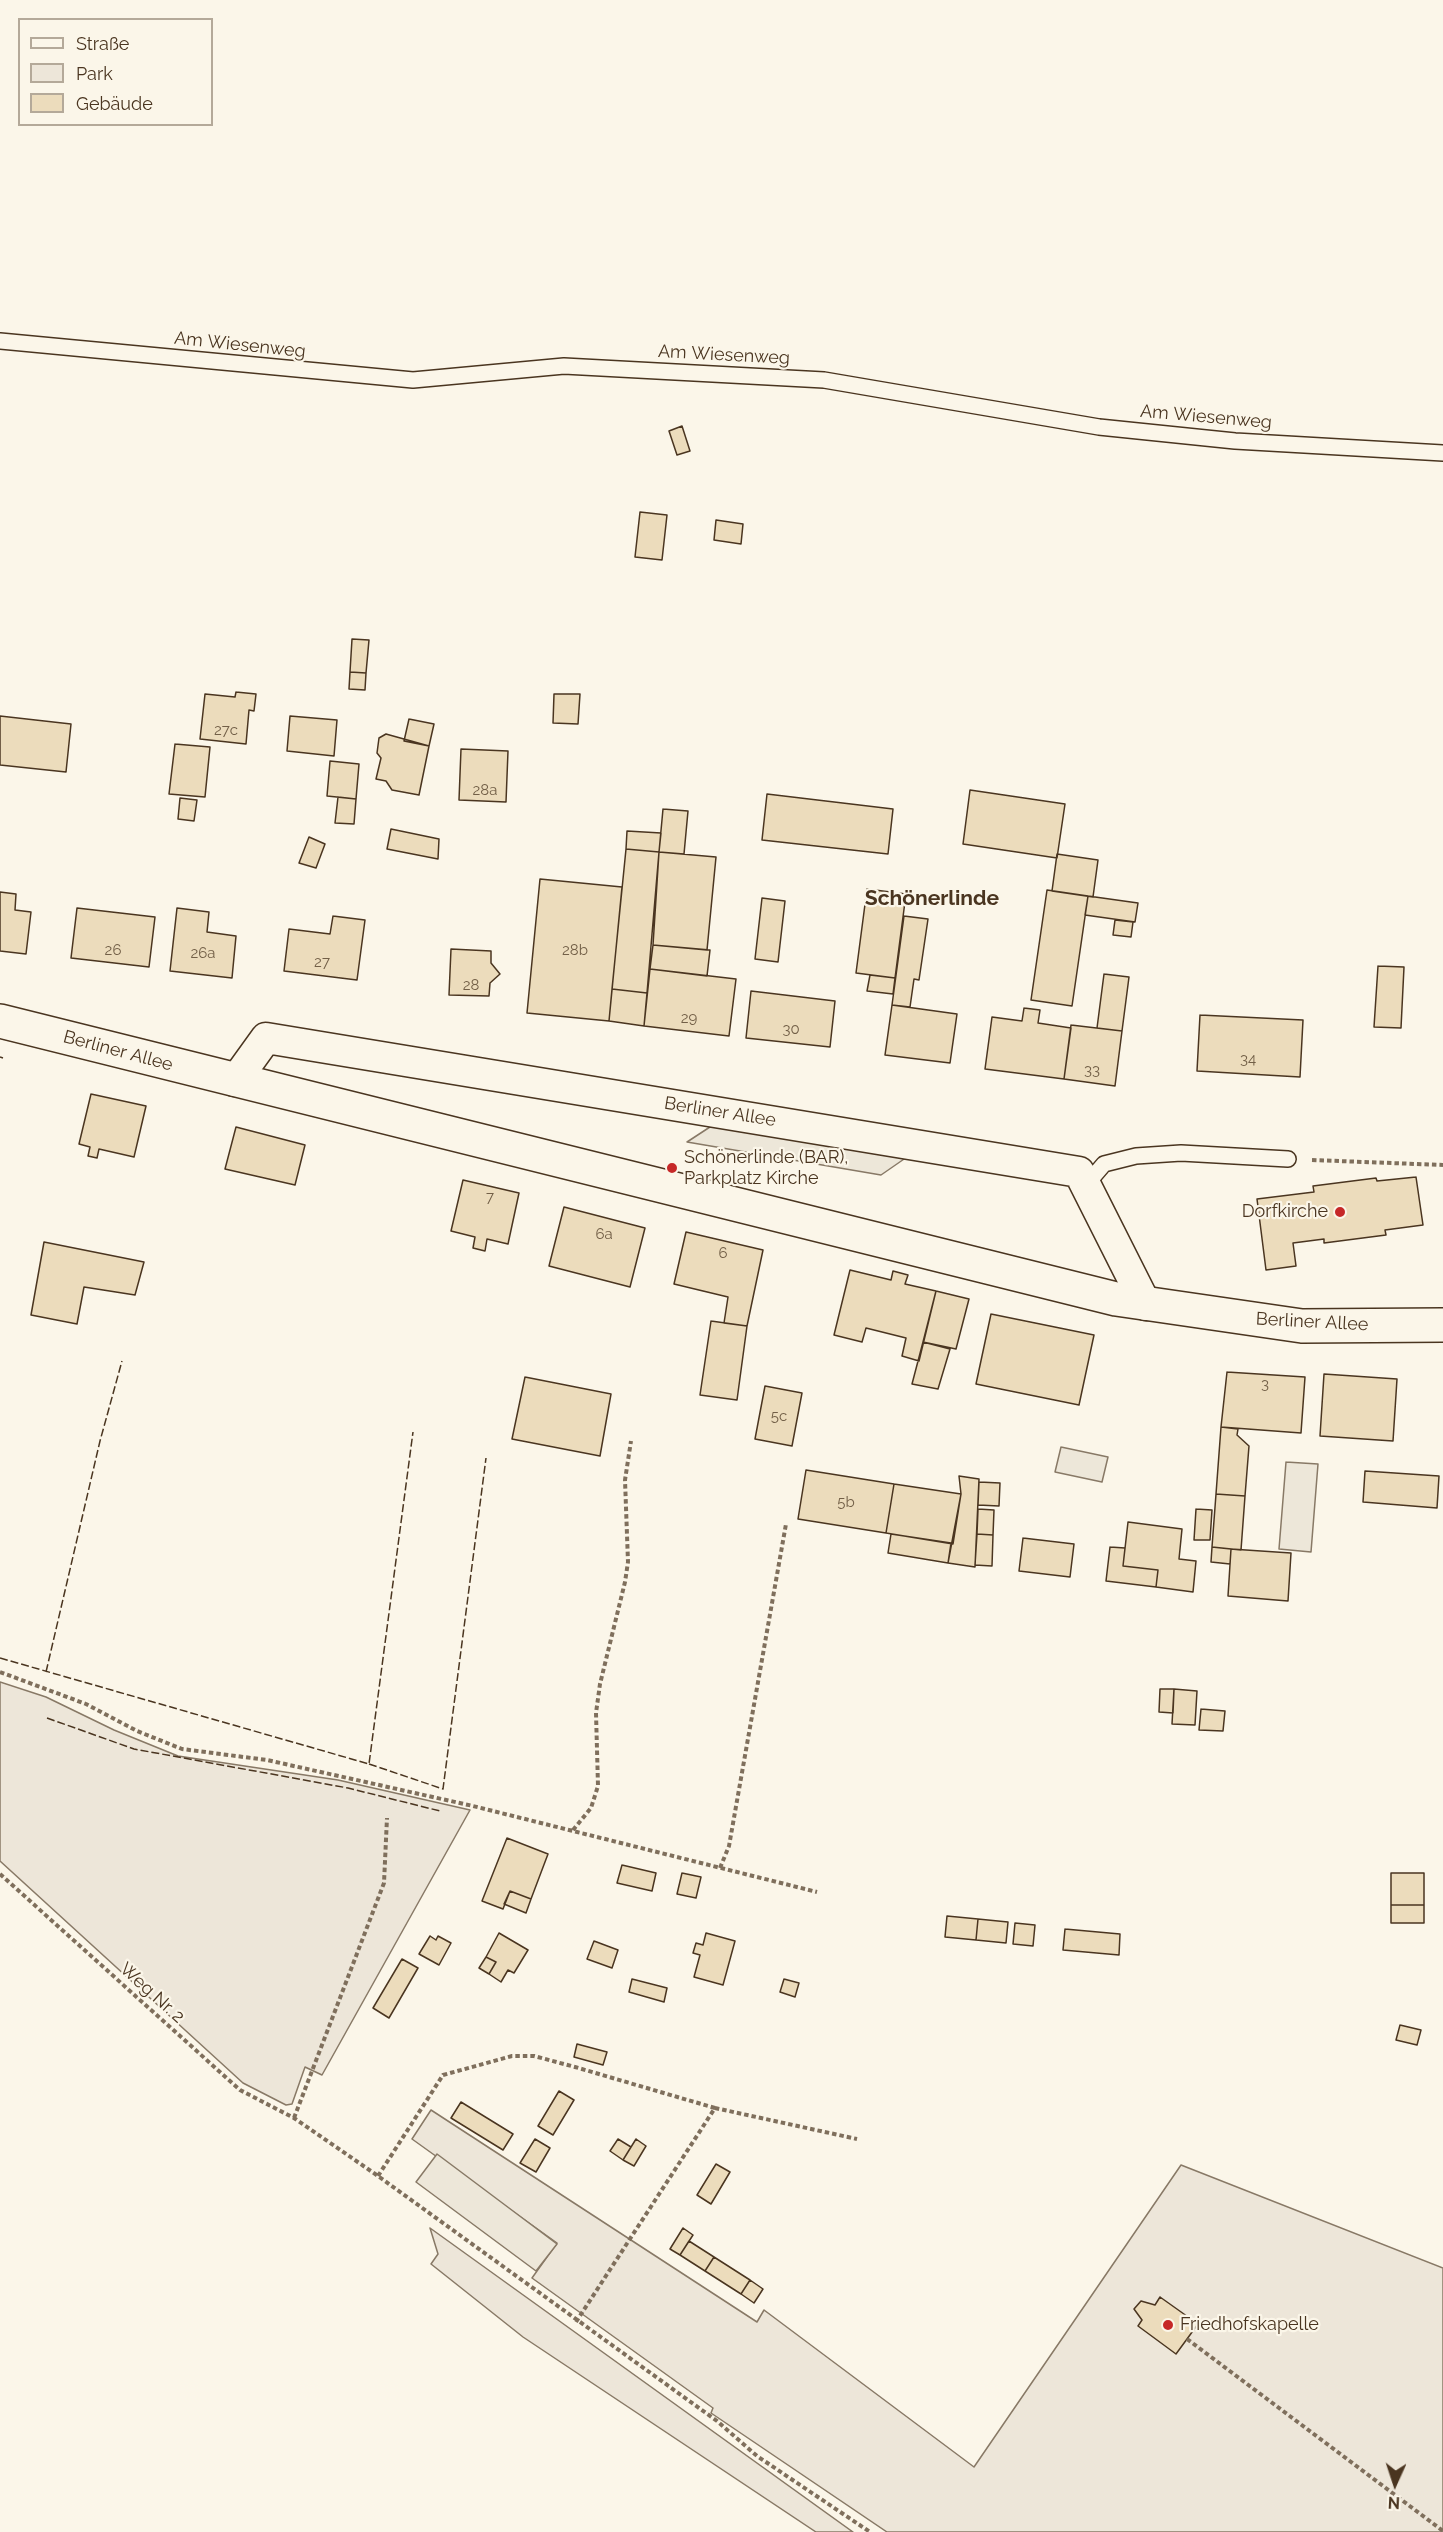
<!DOCTYPE html>
<meta charset="utf-8">
<style>
body{margin:0}
#map{position:relative;width:1443px;height:2532px;overflow:hidden;background:#fbf6e9;font-family:Raleway,sans-serif}
canvas{display:block}
.legend{position:absolute;left:18px;top:18px;width:195px;height:108px;box-sizing:border-box;background:#fbf6e9;border:2px solid #b4a999;margin:0;padding:8px 10px;list-style:none;font-size:18px;color:#4a3520}
.legend li{display:flex;align-items:center;gap:12px;height:30px}
.legend b{width:30px;border:2px solid #b4a999}
.north{position:absolute;left:1365px;top:2454px;width:60px;height:60px;-webkit-text-stroke:4px #fbf6e9;paint-order:stroke;rotate:183deg;font-size:16px;font-weight:700;line-height:24px;text-align:center;color:#4a3520}
.north::after{content:'';display:block;margin:auto;width:21px;height:27px;background:#4a3520;clip-path:polygon(50% 0,100% 100%,50% 72%,0 100%)}
</style>
<div id="map">
<canvas width="1443" height="2532"></canvas>
<ul class="legend">
<li><b style="height:8px;background:#fbf6e9"></b>Straße</li>
<li><b style="height:16px;background:#ede6d9"></b>Park</li>
<li><b style="height:16px;background:#ecdcbc"></b>Gebäude</li>
</ul>
<div class="north">N</div>
</div>
<script>
const ctx = document.querySelector('canvas').getContext('2d');
ctx.lineJoin = 'round';
function paint(path, color) { ctx.fillStyle = color; ctx.fill(path, 'evenodd'); }
const shape = rows => new Path2D(rows.map(r => 'M' + r).join(''));
function stroke(path, color, width, dash) { ctx.strokeStyle = color; ctx.lineWidth = width; ctx.lineCap = dash ? 'butt' : 'round'; ctx.setLineDash(dash || []); ctx.stroke(path); }
function label(font, color, halo, rows, align = 'center') {
  ctx.font = font + ' Raleway,sans-serif'; ctx.lineWidth = 4.5; ctx.setLineDash([]); ctx.textBaseline = 'middle'; ctx.strokeStyle = halo; ctx.fillStyle = color; for (const [text, x, y, turn = 0] of rows) {
    ctx.save(); ctx.translate(x, y); ctx.rotate((+turn || 0) * Math.PI / 180); ctx.textAlign = isNaN(turn) ? turn : align; if (halo) ctx.strokeText(text, 0, 0); ctx.fillText(text, 0, 0); ctx.restore();
  }
}
const green = shape([
 [0,1682,46,1697,114,1730,178,1756,338,1780,470,1810,322,2075,305,2067,292,2104,286,2105,243,2083,0,1861,0,1682],
 [431,2110,757,2322,764,2310,974,2467,1181,2165,1443,2268,1443,2532,887,2532,711,2413,713,2408,532,2278,557,2243,412,2139,431,2110],
 [430,2228,853,2532,816,2532,523,2337,431,2264,438,2254,430,2228]
]);
paint(green, '#ede6d9');
stroke(green, '#887966', 1.5);
const parking = shape([
 [713,1125,907,1157,881,1175,687,1142,713,1125],
 [1061,1447,1108,1457,1102,1482,1055,1472,1061,1447],
 [1286,1462,1318,1464,1311,1552,1279,1549,1286,1462],
 [437,2154,557,2244,536,2271,416,2182,437,2154]
]);
paint(parking, '#ede7d9');
stroke(parking, '#887966', 1.5);
const building = shape([
 [682,426,690,451,677,455,669,431,682,426],
 [640,512,667,515,662,560,635,557,640,512],
 [716,520,743,524,741,544,714,540,716,520],
 [352,639,369,640,366,673,350,672,352,639],
 [350,672,366,673,365,690,349,689,350,672],
 [236,692,256,694,254,711,249,710,246,744,200,739,205,694,235,697,236,692],
 [554,694,580,694,578,724,553,723,554,694],
 [0,716,71,724,66,772,0,765,0,716],
 [290,716,337,720,334,756,287,751,290,716],
 [409,719,434,724,429,746,404,741,409,719],
 [386,734,429,746,419,795,392,790,386,781,376,779,381,758,377,753,379,738,386,734],
 [175,744,210,747,205,797,169,794,175,744],
 [461,749,508,751,506,802,459,800,461,749],
 [330,761,359,764,356,799,327,796,330,761],
 [970,790,1065,804,1057,858,963,844,970,790],
 [767,794,893,809,888,854,762,840,767,794],
 [338,797,356,799,354,824,335,823,338,797],
 [180,798,197,800,194,821,178,819,180,798],
 [663,809,688,811,684,854,659,852,663,809],
 [391,829,439,839,438,859,387,849,391,829],
 [627,831,661,833,659,852,626,849,627,831],
 [309,837,325,844,316,868,299,863,309,837],
 [626,849,659,852,647,993,612,989,626,849],
 [659,852,716,857,707,950,653,945,659,852],
 [1057,854,1098,860,1093,897,1052,891,1057,854],
 [540,879,622,887,609,1021,527,1013,540,879],
 [867,889,906,894,895,978,856,973,867,889],
 [1047,890,1088,896,1072,1006,1031,1000,1047,890],
 [0,892,16,894,15,910,31,912,26,954,0,951,0,892],
 [1088,896,1138,903,1135,922,1085,915,1088,896],
 [762,898,785,901,778,962,755,959,762,898],
 [77,908,155,917,149,967,71,958,77,908],
 [177,908,209,912,207,932,236,936,232,978,170,971,177,908],
 [333,916,365,920,357,980,284,971,289,929,330,934,333,916],
 [904,916,928,919,919,980,914,979,910,1007,892,1005,904,916],
 [1115,920,1133,922,1131,937,1113,935,1115,920],
 [653,945,710,950,707,976,650,969,653,945],
 [451,949,491,951,491,963,500,974,490,983,489,996,449,995,451,949],
 [1378,966,1404,967,1401,1028,1374,1027,1378,966],
 [650,969,736,979,729,1036,644,1026,650,969],
 [1104,974,1129,977,1122,1031,1097,1028,1104,974],
 [870,975,895,978,893,994,867,991,870,975],
 [612,989,647,993,644,1026,609,1021,612,989],
 [751,991,835,1001,830,1047,746,1038,751,991],
 [892,1005,957,1014,950,1063,885,1055,892,1005],
 [1024,1008,1040,1010,1038,1023,1071,1028,1064,1079,985,1069,992,1017,1022,1021,1024,1008],
 [1200,1015,1303,1020,1300,1077,1197,1071,1200,1015],
 [1071,1025,1122,1031,1115,1086,1064,1079,1071,1025],
 [91,1094,146,1106,134,1157,99,1149,97,1158,88,1156,90,1147,79,1144,91,1094],
 [236,1127,305,1145,295,1185,225,1169,236,1127],
 [1416,1177,1423,1225,1385,1230,1386,1235,1324,1243,1324,1239,1293,1243,1296,1266,1266,1270,1257,1199,1314,1192,1313,1186,1376,1178,1377,1181,1416,1177],
 [463,1180,519,1193,508,1244,487,1239,485,1251,473,1248,475,1237,451,1231,463,1180],
 [564,1207,645,1228,630,1287,549,1266,564,1207],
 [686,1232,763,1250,747,1326,724,1323,728,1297,674,1284,686,1232],
 [44,1242,144,1262,135,1295,84,1287,77,1324,31,1315,44,1242],
 [850,1270,891,1280,893,1271,908,1275,905,1284,936,1291,919,1361,902,1356,906,1338,866,1328,862,1342,834,1335,850,1270],
 [936,1291,969,1299,956,1349,923,1342,936,1291],
 [991,1314,1094,1335,1079,1405,976,1384,991,1314],
 [711,1321,747,1326,737,1400,700,1395,711,1321],
 [923,1342,950,1349,938,1389,912,1384,923,1342],
 [1227,1372,1305,1377,1301,1433,1221,1427,1227,1372],
 [1324,1374,1397,1379,1393,1441,1320,1436,1324,1374],
 [525,1377,611,1394,600,1456,512,1439,525,1377],
 [765,1386,802,1393,792,1446,755,1439,765,1386],
 [1221,1427,1238,1429,1237,1435,1249,1446,1245,1496,1216,1494,1221,1427],
 [806,1470,894,1484,886,1533,798,1519,806,1470],
 [1365,1471,1439,1476,1437,1508,1363,1502,1365,1471],
 [959,1476,979,1479,975,1567,948,1563,961,1494,959,1476],
 [979,1482,1000,1483,999,1506,978,1505,979,1482],
 [894,1484,961,1494,953,1544,886,1533,894,1484],
 [1216,1494,1245,1496,1241,1550,1212,1547,1216,1494],
 [978,1509,994,1510,993,1535,977,1534,978,1509],
 [1196,1509,1212,1510,1210,1540,1194,1540,1196,1509],
 [1128,1522,1182,1529,1179,1559,1196,1561,1193,1592,1156,1587,1158,1570,1123,1566,1128,1522],
 [891,1534,951,1543,948,1563,888,1553,891,1534],
 [977,1534,993,1535,992,1566,975,1565,977,1534],
 [1023,1538,1074,1544,1070,1577,1019,1571,1023,1538],
 [1110,1547,1125,1548,1123,1566,1158,1570,1156,1587,1106,1581,1110,1547],
 [1212,1547,1231,1549,1230,1564,1211,1562,1212,1547],
 [1231,1549,1291,1553,1288,1601,1228,1596,1231,1549],
 [1160,1689,1174,1689,1173,1713,1159,1712,1160,1689],
 [1174,1689,1197,1691,1195,1725,1172,1724,1174,1689],
 [1201,1709,1225,1711,1223,1731,1199,1730,1201,1709],
 [507,1838,548,1854,531,1899,510,1891,503,1909,482,1901,507,1838],
 [622,1865,656,1873,652,1891,617,1883,622,1865],
 [682,1873,701,1877,696,1898,677,1894,682,1873],
 [1391,1873,1424,1873,1424,1905,1391,1905,1391,1873],
 [510,1891,531,1899,526,1913,504,1904,510,1891],
 [1391,1905,1424,1905,1424,1923,1391,1923,1391,1905],
 [947,1916,978,1919,976,1940,945,1937,947,1916],
 [978,1919,1008,1922,1006,1943,976,1940,978,1919],
 [1015,1923,1035,1925,1033,1946,1013,1944,1015,1923],
 [1065,1929,1120,1934,1119,1955,1063,1950,1065,1929],
 [499,1933,528,1950,514,1973,508,1970,501,1982,489,1974,496,1962,486,1957,499,1933],
 [706,1933,735,1941,723,1985,694,1977,700,1955,693,1953,696,1943,703,1945,706,1933],
 [430,1936,436,1940,438,1936,451,1943,439,1965,419,1954,430,1936],
 [594,1941,618,1950,612,1968,587,1959,594,1941],
 [486,1957,496,1962,489,1974,479,1968,486,1957],
 [402,1959,418,1968,389,2018,373,2008,402,1959],
 [632,1979,667,1988,664,2002,629,1992,632,1979],
 [784,1979,799,1983,795,1997,780,1992,784,1979],
 [1400,2025,1421,2030,1417,2045,1396,2040,1400,2025],
 [577,2044,607,2052,603,2065,574,2057,577,2044],
 [559,2091,574,2100,553,2135,538,2126,559,2091],
 [461,2102,513,2134,503,2150,451,2118,461,2102],
 [535,2139,550,2148,536,2172,520,2163,535,2139],
 [618,2139,631,2147,623,2160,610,2151,618,2139],
 [636,2139,646,2146,634,2166,623,2160,636,2139],
 [716,2164,730,2172,711,2204,697,2195,716,2164],
 [683,2228,693,2235,680,2255,670,2249,683,2228],
 [689,2241,714,2257,705,2271,680,2255,689,2241],
 [714,2257,750,2280,741,2294,705,2271,714,2257],
 [750,2280,763,2289,754,2303,741,2294,750,2280],
 [1160,2297,1198,2324,1176,2354,1138,2326,1142,2320,1134,2309,1141,2301,1155,2305,1160,2297]
]);
paint(building, '#ecdcbc');
stroke(building, '#4a3520', 1.5);
const service = shape([
 [0,341,413,380,564,366,824,380,1099,427,1235,441,1443,453],
 [1086,1185,1104,1164,1136,1156,1181,1153,1288,1159]
]);
const minor = shape([
 [235,1081,266,1038,1079,1172,1146,1305]
]);
const secondary = shape([
 [0,1021,1116,1299,1302,1326,1443,1325]
]);
stroke(service, '#4a3520', 18);
stroke(minor, '#4a3520', 33);
stroke(secondary, '#4a3520', 36);
stroke(shape([
 [1312,1160,1443,1165],
 [0,1672,86,1704,137,1731,182,1749,267,1760,473,1806,817,1892],
 [573,1830,591,1808,598,1786,596,1713,600,1684,625,1582,628,1562,625,1480,631,1441],
 [720,1868,729,1846,786,1524],
 [0,1874,240,2090,294,2118,378,2176,717,2421,757,2456,870,2532],
 [294,2118,384,1883,387,1818],
 [378,2176,443,2075,512,2056,534,2056,575,2067,715,2108],
 [576,2322,715,2108,857,2139],
 [1187,2339,1443,2531]
]), '#7f6f5c', 4, [4.5, 3]);
stroke(service, '#fbf6e9', 15);
stroke(minor, '#fbf6e9', 30);
stroke(secondary, '#fbf6e9', 33);
stroke(shape([
 [0,1057,3,1058],
 [0,1658,369,1764,413,1432],
 [46,1672,100,1441,122,1361],
 [47,1718,134,1749,348,1788,440,1811],
 [369,1764,443,1789,486,1458]
]), '#4a3520', 1.5, [8, 3]);
for (const [x, y, r, color] of [
 [672,1168,6,"#c62828"],
 [1340,1212,6,"#c62828"],
 [1168,2325,6,"#c62828"]
]) { const dot = new Path2D(); dot.arc(x, y, r, 0, 2 * Math.PI); ctx.fillStyle = color; ctx.fill(dot); stroke(dot, '#fbf6e9', 2); }
label('15px', '#725f47', null, [
 ["27c",226,730],
 ["28a",485,790],
 ["26",113,950],
 ["28b",575,950],
 ["26a",203,953],
 ["27",322,962],
 ["28",471,985],
 ["29",689,1018],
 ["30",791,1029],
 ["34",1248,1059],
 ["33",1092,1070],
 ["7",490,1197],
 ["6a",604,1234],
 ["6",723,1253],
 ["3",1265,1384],
 ["5c",779,1416],
 ["5b",846,1502]
]);
label('18px', '#4a3520', '#fbf6e9', [
 ["Am Wiesenweg",240,345,6],
 ["Am Wiesenweg",724,355,3],
 ["Am Wiesenweg",1206,417,5],
 ["Berliner Allee",118,1051,15],
 ["Berliner Allee",720,1112,9],
 ["Berliner Allee",1312,1322,3],
 ["Weg Nr. 2",152,1993,42]
]);
label('18px', '#4a3520', '#fbf6e9', [
 ["Schönerlinde (BAR),",684,1158],
 ["Parkplatz Kirche",684,1179],
 ["Dorfkirche",1328,1212,"right"],
 ["Friedhofskapelle",1180,2325]
], 'left');
label('bold 21px', '#4a3520', '#fbf6e9', [
 ["Schönerlinde",932,899]
]);
</script>
